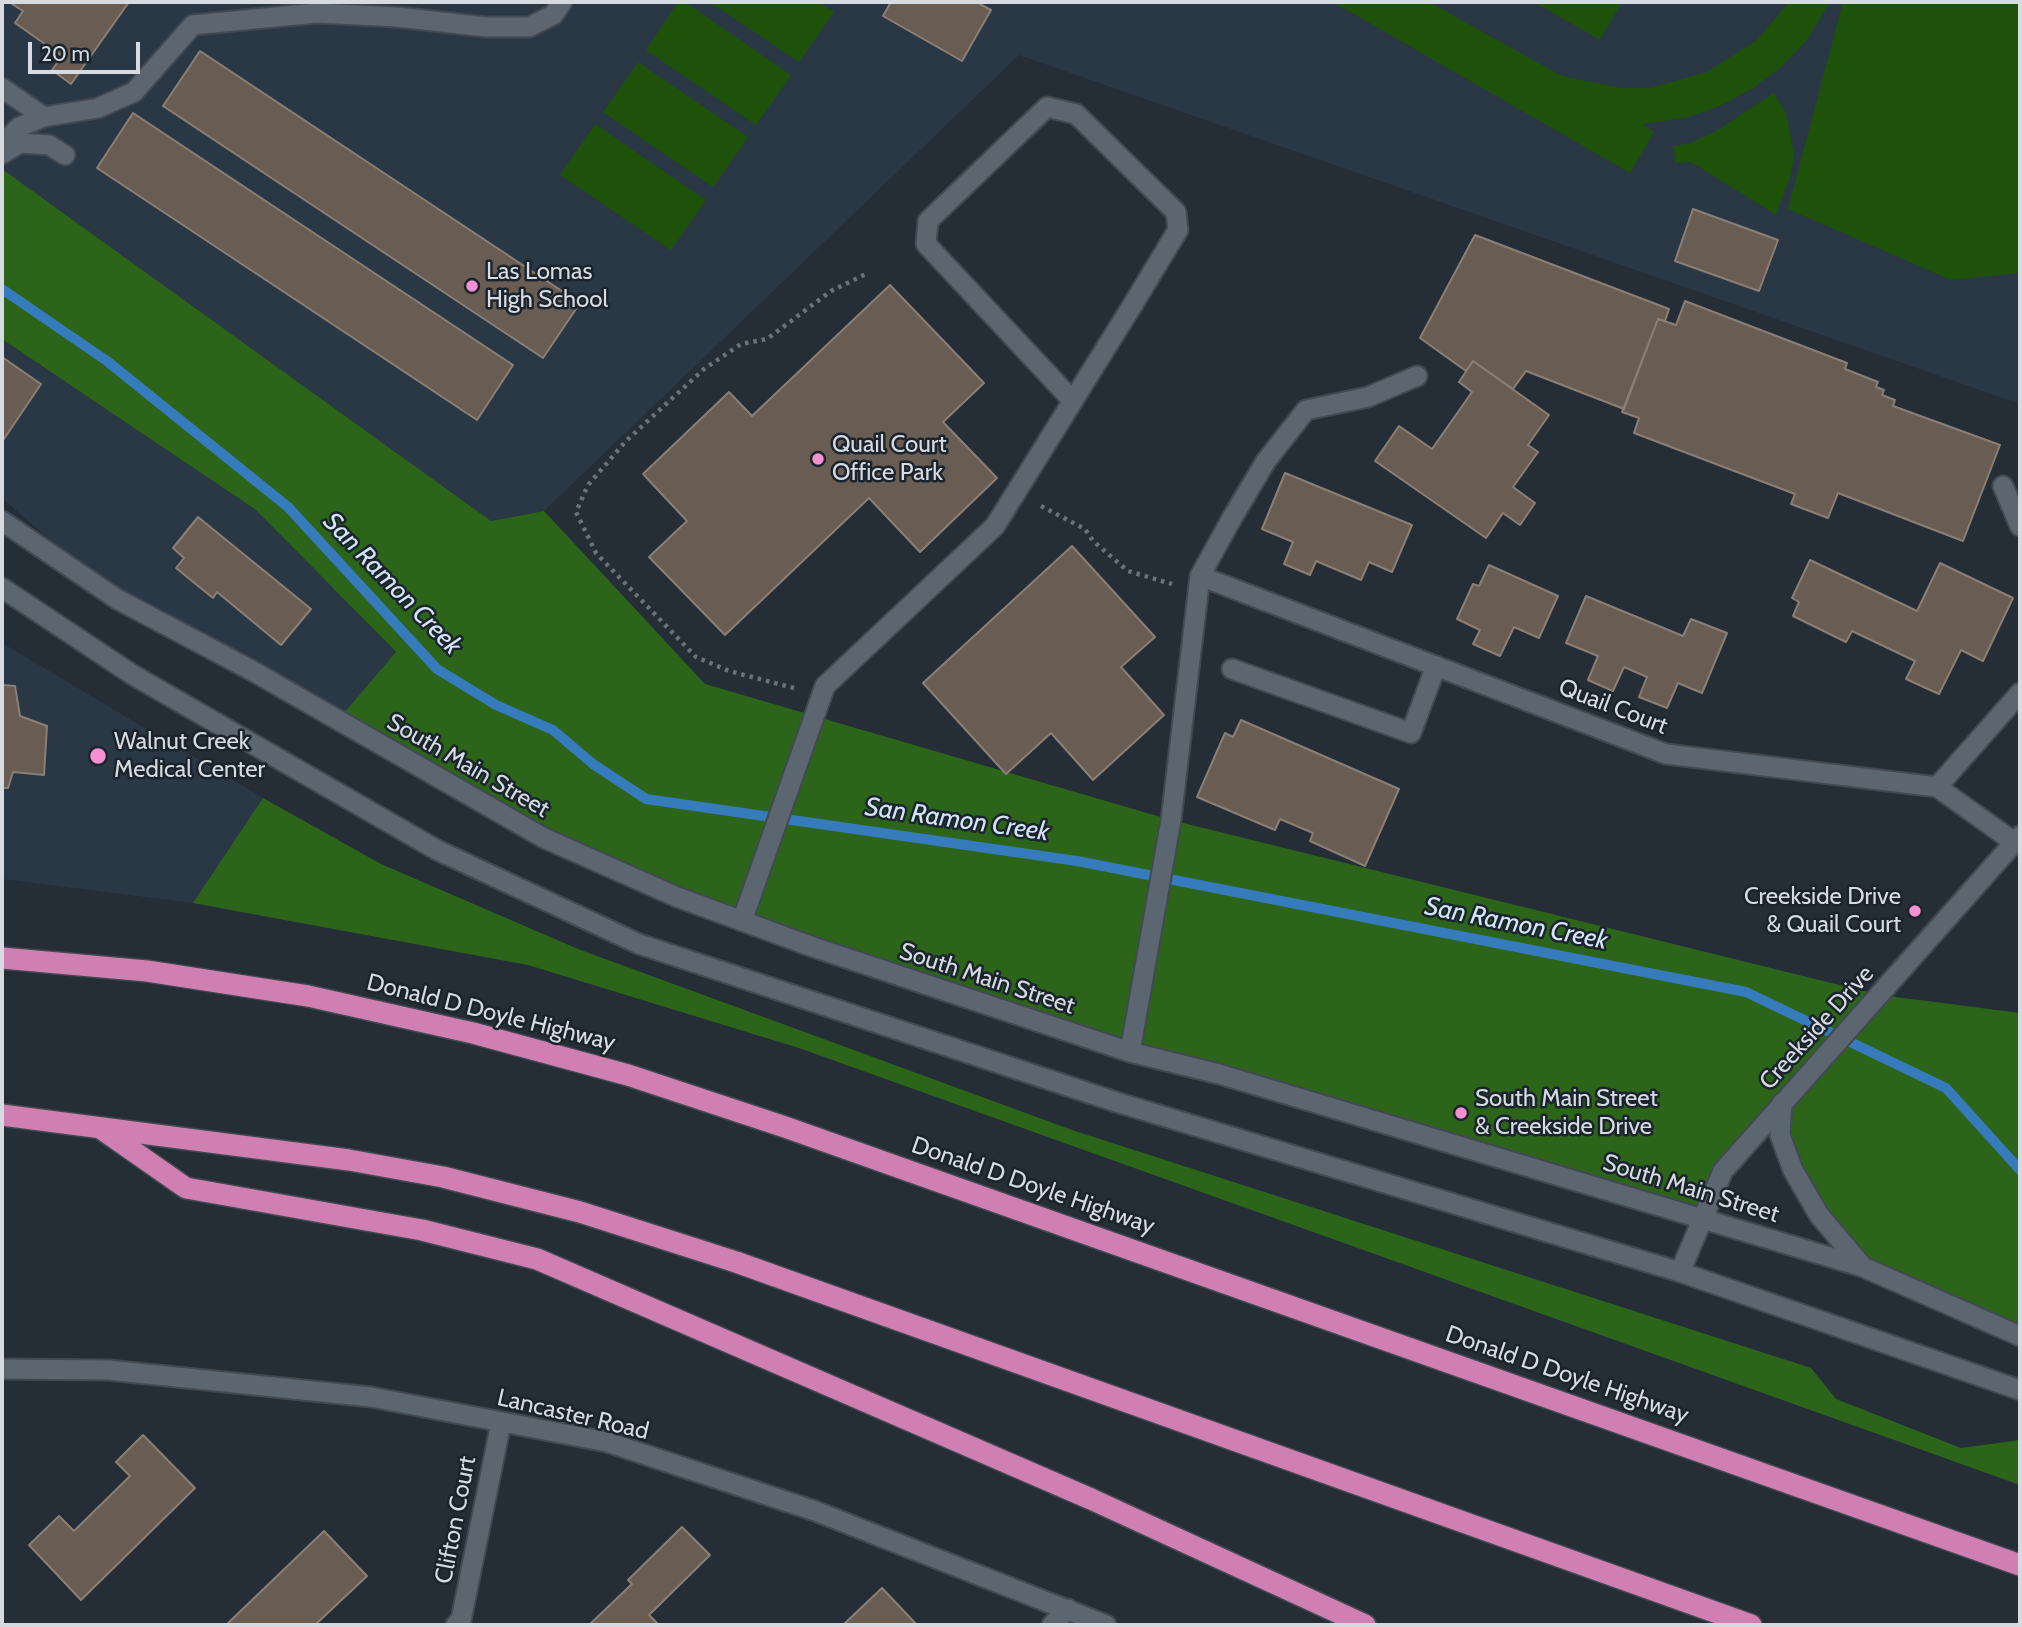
<!DOCTYPE html>
<style>
body{margin:0}
#map{position:relative;width:2022px;height:1627px;overflow:hidden;background:#252e37;font-family:Cabin,sans-serif}
canvas{display:block}
.frame{position:absolute;inset:0;border:4px solid #d5dbe1;pointer-events:none}
.scale{position:absolute;left:28px;top:42px;width:112px;height:32px;box-sizing:border-box;border:4px solid #d5dbe1;border-top:0;padding-left:9px;font-size:21px;line-height:24px;white-space:nowrap;color:#d5dbe1;-webkit-text-stroke:5px #1b242d;paint-order:stroke}
</style>
<div id="map">
<canvas width="2022" height="1627"></canvas>
<div class="frame"></div>
<div class="scale">20 m</div>
</div>
<script>
const ctx = document.querySelector('canvas').getContext('2d');
ctx.lineJoin = 'round';
function paint(path, color) { ctx.fillStyle = color; ctx.fill(path, 'evenodd'); }
const shape = rows => new Path2D(rows.map(r => 'M' + r).join(''));
function stroke(path, color, width, dash) { ctx.strokeStyle = color; ctx.lineWidth = width; ctx.lineCap = dash ? 'butt' : 'round'; ctx.setLineDash(dash || []); ctx.stroke(path); }
function label(font, color, halo, rows, align = 'center') {
  ctx.font = font + ' Cabin,sans-serif'; ctx.lineWidth = 5; ctx.setLineDash([]); ctx.textBaseline = 'middle'; ctx.strokeStyle = halo; ctx.fillStyle = color; for (const [text, x, y, turn = 0] of rows) {
    ctx.save(); ctx.translate(x, y); ctx.rotate((+turn || 0) * Math.PI / 180); ctx.textAlign = isNaN(turn) ? turn : align; if (halo) ctx.strokeText(text, 0, 0); ctx.fillText(text, 0, 0); ctx.restore();
  }
}
paint(shape([
 [2,2,2020,2,2020,404,1019,55,544,511,491,521,2,169],
 [2,339,256,510,396,653,338,720,117,599,2,498],
 [2,643,263,798,193,903,2,879]
]), '#2a3745');
paint(shape([
 [678,2,685,2,791,75,756,125,646,50],
 [710,2,819,2,834,12,799,62],
 [1333,2,1429,2,1562,76,1620,88,1650,88,1707,72,1757,40,1789,2,1830,2,1806,41,1781,67,1753,88,1722,105,1688,117,1643,124,1654,132,1630,173],
 [1534,2,1622,2,1600,40],
 [1843,2,2020,2,2020,273,1951,280,1788,209],
 [638,62,748,137,713,187,603,112],
 [1774,93,1786,113,1794,154,1791,174,1776,215,1691,162,1675,163,1674,146,1690,143,1716,131],
 [595,124,706,200,671,250,560,175]
]), '#1e520b');
paint(shape([
 [2,169,491,521,544,511,705,684,1171,820,1880,995,2020,1013,2020,1336,1863,1267,1793,1170,1782,1105,1723,1171,1703,1218,1219,1074,677,897,338,720,396,652,256,510,2,339],
 [263,798,381,864,578,949,1072,1130,1811,1368,1836,1399,1961,1448,2020,1440,2020,1485,799,1048,528,965,193,903]
]), '#2c6519');
stroke(shape([
 [2,289,107,361,288,507,437,669,496,705,553,730,593,764,646,799,1077,861,1746,992,1946,1088,2020,1170]
]), '#367bbc', 10);
const building = shape([
 [9,2,129,2,71,84,52,70,62,56,15,23,23,11,9,2],
 [891,2,976,2,991,10,962,61,883,16,891,2],
 [200,51,580,303,543,358,163,106,200,51],
 [133,113,513,365,477,420,97,168,133,113],
 [1693,209,1778,240,1759,291,1675,261,1693,209],
 [1475,235,1669,309,1665,321,1658,319,1624,409,1526,371,1513,389,1473,361,1466,371,1420,338,1475,235],
 [890,285,984,383,943,422,997,478,920,552,869,498,725,635,649,557,687,521,643,474,729,392,752,416,890,285],
 [1685,301,1847,363,1845,369,1878,382,1876,387,1884,390,1882,395,1895,400,1893,406,2000,445,1963,541,1838,493,1828,518,1791,504,1795,494,1634,433,1639,418,1622,412,1658,319,1676,325,1685,301],
 [2,357,41,384,2,442,2,357],
 [1473,361,1549,415,1528,445,1538,452,1513,487,1535,503,1520,525,1503,513,1486,538,1375,461,1399,426,1432,449,1472,392,1459,382,1473,361],
 [1285,473,1412,525,1392,572,1369,562,1361,580,1316,561,1310,575,1284,564,1293,542,1262,529,1285,473],
 [198,517,311,609,281,645,217,592,213,598,176,568,184,558,173,548,198,517],
 [1072,546,1155,637,1121,667,1164,715,1093,780,1051,733,1006,774,923,683,1072,546],
 [1810,560,1917,611,1940,563,2013,598,1983,661,1961,650,1939,694,1906,679,1915,661,1852,631,1846,642,1793,616,1799,602,1792,598,1810,560],
 [1489,565,1558,596,1539,638,1514,627,1500,656,1473,644,1480,630,1457,619,1473,584,1479,586,1489,565],
 [1586,596,1683,636,1691,619,1727,633,1702,693,1678,683,1667,708,1639,697,1647,677,1624,667,1613,691,1588,680,1598,656,1566,643,1586,596],
 [2,685,15,686,20,716,47,726,44,775,13,772,8,788,2,788,2,685],
 [1241,720,1399,789,1365,866,1310,841,1313,833,1280,819,1275,830,1197,797,1225,733,1233,737,1241,720],
 [143,1435,195,1488,81,1600,29,1545,59,1516,74,1531,130,1476,116,1462,143,1435],
 [682,1527,710,1555,649,1615,659,1625,589,1625,632,1584,628,1580,682,1527],
 [324,1531,367,1576,315,1625,226,1625,324,1531],
 [882,1588,917,1625,843,1625,882,1588]
]);
paint(building, '#695d53');
stroke(building, '#8b7f75', 2);
const service = shape([
 [2,88,44,117],
 [2,145,19,127,44,117,98,108,134,92,193,25,316,13,397,17,486,27,529,27,553,15,562,2],
 [2,154,20,143,49,145,65,155],
 [2003,486,2020,526],
 [1232,518,1266,461,1306,410,1368,397,1417,376],
 [1232,669,1411,733,1436,666],
 [1937,787,2020,693],
 [742,921,825,686,995,526,1132,306,1178,230,1176,212,1076,114,1047,107,928,221,926,244,1073,401]
]);
const minor = shape([
 [1232,518,1200,576,1666,754,1937,787,2014,842],
 [1130,1052,1171,820,1200,576],
 [1680,1272,1723,1171,2020,836],
 [2,1369,108,1370,371,1397,607,1442,815,1511,1106,1625],
 [456,1625,461,1620,501,1423],
 [1052,1625,1068,1609]
]);
const secondary = shape([
 [2,521,117,599,251,670,544,838,677,897,813,947,1130,1052,1219,1074,1863,1267,2020,1336],
 [2,588,133,675,437,850,639,944,1116,1102,1680,1272,2020,1390],
 [1782,1103,1780,1135,1793,1170,1819,1215,1863,1267]
]);
const motorway = shape([
 [2,958,147,971,308,996,473,1033,628,1075,785,1127,2020,1565],
 [2,1115,349,1160,443,1177,580,1212,736,1262,1751,1625],
 [100,1128,186,1188,422,1230,537,1259,1091,1499,1365,1625]
]);
stroke(service, '#424951', 23);
stroke(minor, '#424951', 23);
stroke(secondary, '#424951', 23);
stroke(motorway, '#424951', 24);
stroke(shape([
 [1041,506,1085,529,1093,541,1128,571,1172,584],
 [794,688,729,671,696,657,596,553,576,512,588,485,626,441,704,369,741,344,767,339,831,291,866,274]
]), '#6b727a', 4.5, [3.5, 5]);
stroke(service, '#5b6671', 19);
stroke(minor, '#5b6671', 19);
stroke(secondary, '#5b6671', 19);
stroke(motorway, '#cf7fb1', 21);
for (const [x, y, r, color] of [
 [472,286,7,"#f590d1"],
 [818,459,7,"#f590d1"],
 [98,756,9,"#f590d1"],
 [1915,911,7,"#f590d1"],
 [1461,1113,7,"#f590d1"]
]) { const dot = new Path2D(); dot.arc(x, y, r, 0, 2 * Math.PI); ctx.fillStyle = color; ctx.fill(dot); stroke(dot, '#1b242d', 2.5); }
label('24px', '#d5dbe1', '#1b242d', [
 ["Las Lomas",486,272],
 ["High School",486,300],
 ["Quail Court",832,445],
 ["Office Park",832,473],
 ["Walnut Creek",114,742],
 ["Medical Center",114,770],
 ["Creekside Drive",1901,897,"right"],
 ["& Quail Court",1901,925,"right"],
 ["South Main Street",1475,1099],
 ["& Creekside Drive",1475,1127]
], 'left');
label('24px', '#d5dbe1', '#1b242d', [
 ["Quail Court",1613,707,21],
 ["South Main Street",468,766,30],
 ["South Main Street",987,979,18],
 ["Donald D Doyle Highway",491,1013,14],
 ["Creekside Drive",1817,1028,-48],
 ["Donald D Doyle Highway",1033,1186,19],
 ["South Main Street",1691,1189,17],
 ["Donald D Doyle Highway",1567,1375,19],
 ["Lancaster Road",573,1415,13],
 ["Clifton Court",456,1520,-79]
]);
label('italic 26px', '#d4e5f7', '#1b242d', [
 ["San Ramon Creek",392,584,46],
 ["San Ramon Creek",957,820,8],
 ["San Ramon Creek",1516,924,11]
]);
</script>
